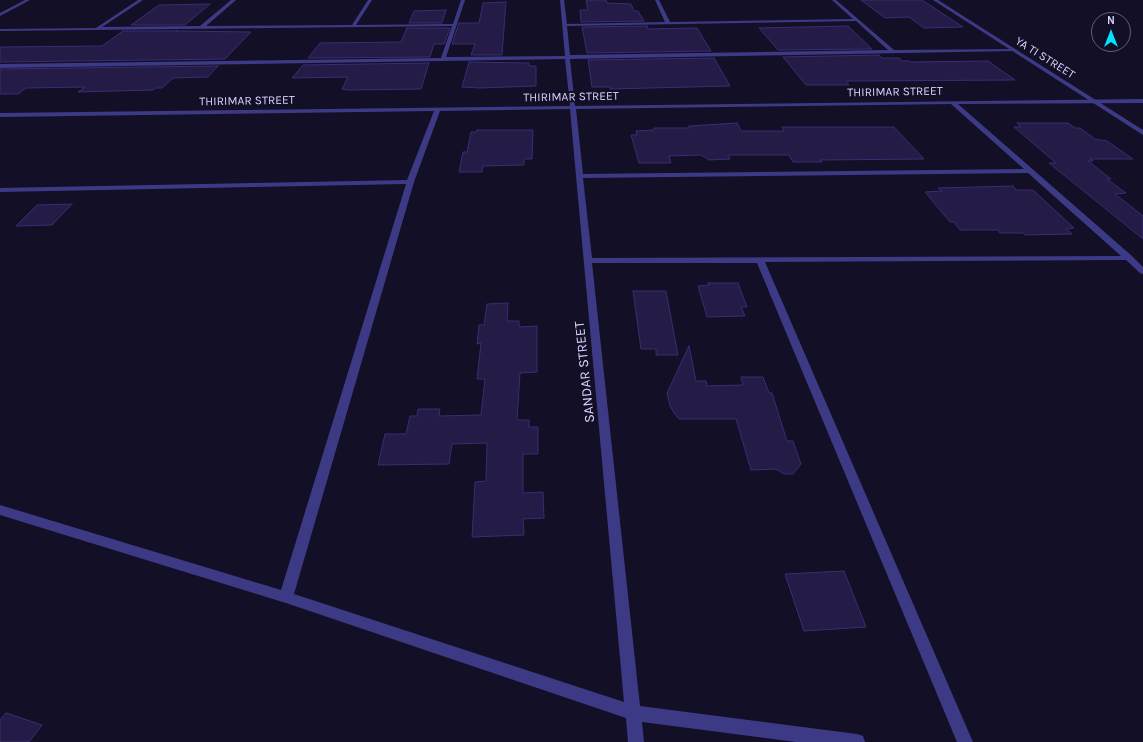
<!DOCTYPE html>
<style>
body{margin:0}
#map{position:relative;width:1143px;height:742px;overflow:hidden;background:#130f26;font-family:Karla,sans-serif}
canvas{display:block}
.north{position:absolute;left:1091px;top:12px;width:40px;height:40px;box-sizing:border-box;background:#130f26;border:1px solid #625e7d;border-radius:50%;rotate:0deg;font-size:11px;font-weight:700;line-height:16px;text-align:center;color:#d9d4ff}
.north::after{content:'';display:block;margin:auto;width:14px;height:18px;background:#00e5ff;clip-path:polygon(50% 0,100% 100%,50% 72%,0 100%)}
</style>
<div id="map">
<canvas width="1143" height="742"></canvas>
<div class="north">N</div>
</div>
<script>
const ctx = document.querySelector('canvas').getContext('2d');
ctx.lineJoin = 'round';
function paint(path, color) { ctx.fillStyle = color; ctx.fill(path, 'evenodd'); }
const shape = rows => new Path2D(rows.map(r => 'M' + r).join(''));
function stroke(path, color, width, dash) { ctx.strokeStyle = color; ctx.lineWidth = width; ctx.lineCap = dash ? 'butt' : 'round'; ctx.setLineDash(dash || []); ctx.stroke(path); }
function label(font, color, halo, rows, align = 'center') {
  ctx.font = font + ' Karla,sans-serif'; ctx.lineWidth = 4; ctx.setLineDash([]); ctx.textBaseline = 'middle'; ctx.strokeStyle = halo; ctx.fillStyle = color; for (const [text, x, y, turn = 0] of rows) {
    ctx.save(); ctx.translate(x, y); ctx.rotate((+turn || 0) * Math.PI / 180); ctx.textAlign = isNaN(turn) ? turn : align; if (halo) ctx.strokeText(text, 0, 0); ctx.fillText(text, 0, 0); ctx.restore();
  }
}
const building = shape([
 [587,0,606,0,607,3,631,4,634,11,638,11,644,21,581,22,580,10,588,10,586,1,587,1,587,0],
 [861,0,922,0,963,27,924,28,909,17,885,18,861,0],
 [506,2,502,55,471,55,475,44,452,44,459,23,479,23,483,3,506,2],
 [210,4,185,25,131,25,159,5,210,4],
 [446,10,442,23,409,23,414,11,446,10],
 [647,26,648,29,697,28,711,51,587,53,582,27,647,26],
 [848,26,872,49,778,50,759,28,848,26],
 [407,28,450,28,444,44,434,44,430,57,308,58,320,43,401,42,407,28],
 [123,31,177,31,176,31,251,32,225,59,0,62,0,47,102,46,123,31],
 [879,55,882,58,899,58,902,61,909,61,911,62,988,61,1015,80,846,81,849,85,806,85,783,57,879,55],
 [714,58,730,86,610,89,610,87,592,87,588,60,714,58],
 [469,62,529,63,529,66,536,66,536,86,480,88,462,87,469,62],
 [429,63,421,89,348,90,342,89,348,77,292,78,303,65,429,63],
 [218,66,208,77,173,78,162,88,156,88,153,90,78,92,85,87,26,88,18,94,0,94,0,69,218,66],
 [737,123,741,131,784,131,782,127,894,127,924,159,820,160,822,162,793,162,789,155,728,155,730,159,708,160,707,158,700,155,669,156,671,163,639,163,631,135,637,135,636,131,654,130,654,128,689,128,689,126,737,123],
 [1017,123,1068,123,1075,128,1080,128,1095,139,1107,141,1133,159,1090,159,1093,161,1088,161,1111,179,1107,179,1126,193,1115,194,1143,216,1143,239,1049,163,1056,163,1014,127,1021,127,1017,123],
 [477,130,533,130,532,159,524,159,524,165,483,166,482,172,459,172,463,152,467,152,471,132,477,132,477,130],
 [1013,186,1016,190,1033,190,1074,228,1066,229,1072,234,1025,235,1023,233,1000,233,998,230,960,230,954,222,950,222,925,192,942,191,938,188,1013,186],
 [72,204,52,225,16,226,37,205,72,204],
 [708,283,738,283,747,307,741,307,745,316,707,317,698,286,709,285,708,283],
 [633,291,666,291,678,355,656,355,656,349,641,349,633,291],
 [508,303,507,321,519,321,519,327,537,326,537,372,520,373,517,420,529,420,529,427,538,427,538,454,523,454,523,493,543,492,544,518,523,519,524,535,472,537,475,482,486,481,487,443,452,444,449,464,378,465,385,434,406,434,410,416,417,416,418,409,440,409,439,416,481,415,485,379,477,379,481,343,477,344,479,325,484,325,487,304,508,303],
 [689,346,696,381,706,381,707,386,743,385,741,377,763,377,769,393,772,393,787,441,793,441,801,464,793,474,784,474,776,469,751,470,736,419,679,419,674,413,670,406,667,393,689,346],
 [844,571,866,627,804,631,785,574,844,571],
 [6,713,42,725,29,742,0,742,0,720,6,713]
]);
paint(building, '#241b47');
stroke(building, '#3b2d73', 1);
paint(shape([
 [138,0,143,0,102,27,200,26,231,0,236,0,206,26,352,25,368,0,372,0,356,25,453,24,461,0,465,0,446,57,565,56,560,0,564,0,567,24,665,22,655,0,659,0,670,22,853,19,832,0,836,0,894,50,1013,49,1015,50,1013,51,570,59,575,106,1143,99,1143,103,958,104,1132,256,1143,267,1143,274,1140,273,1126,260,765,262,973,742,957,742,757,263,592,263,640,706,857,734,863,736,865,742,796,742,642,722,644,742,628,742,626,718,286,603,0,515,0,505,281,590,406,184,0,192,0,188,407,180,434,111,0,117,0,113,570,106,565,59,0,68,0,64,441,58,452,26,0,31,0,29,96,28,138,0],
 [856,21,888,50,570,55,567,26,856,21],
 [951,104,1024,169,583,174,576,109,951,104],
 [570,109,576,176,624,702,294,594,414,182,440,111,570,109],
 [1028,173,1121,256,592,258,583,178,1028,173]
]), '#3d3a85');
paint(shape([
 [25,0,30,0,0,16,0,13,25,0],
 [933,0,938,0,1143,130,1143,135,933,0]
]), '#3d3a85');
label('12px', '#d9d4ff', '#130f26', [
 ["YA TI STREET",1045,58,32],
 ["THIRIMAR STREET",895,92,-1],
 ["THIRIMAR STREET",571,97,-1],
 ["THIRIMAR STREET",247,101,-1]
]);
label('14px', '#d9d4ff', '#130f26', [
 ["SANDAR STREET",585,372,-96]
]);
</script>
